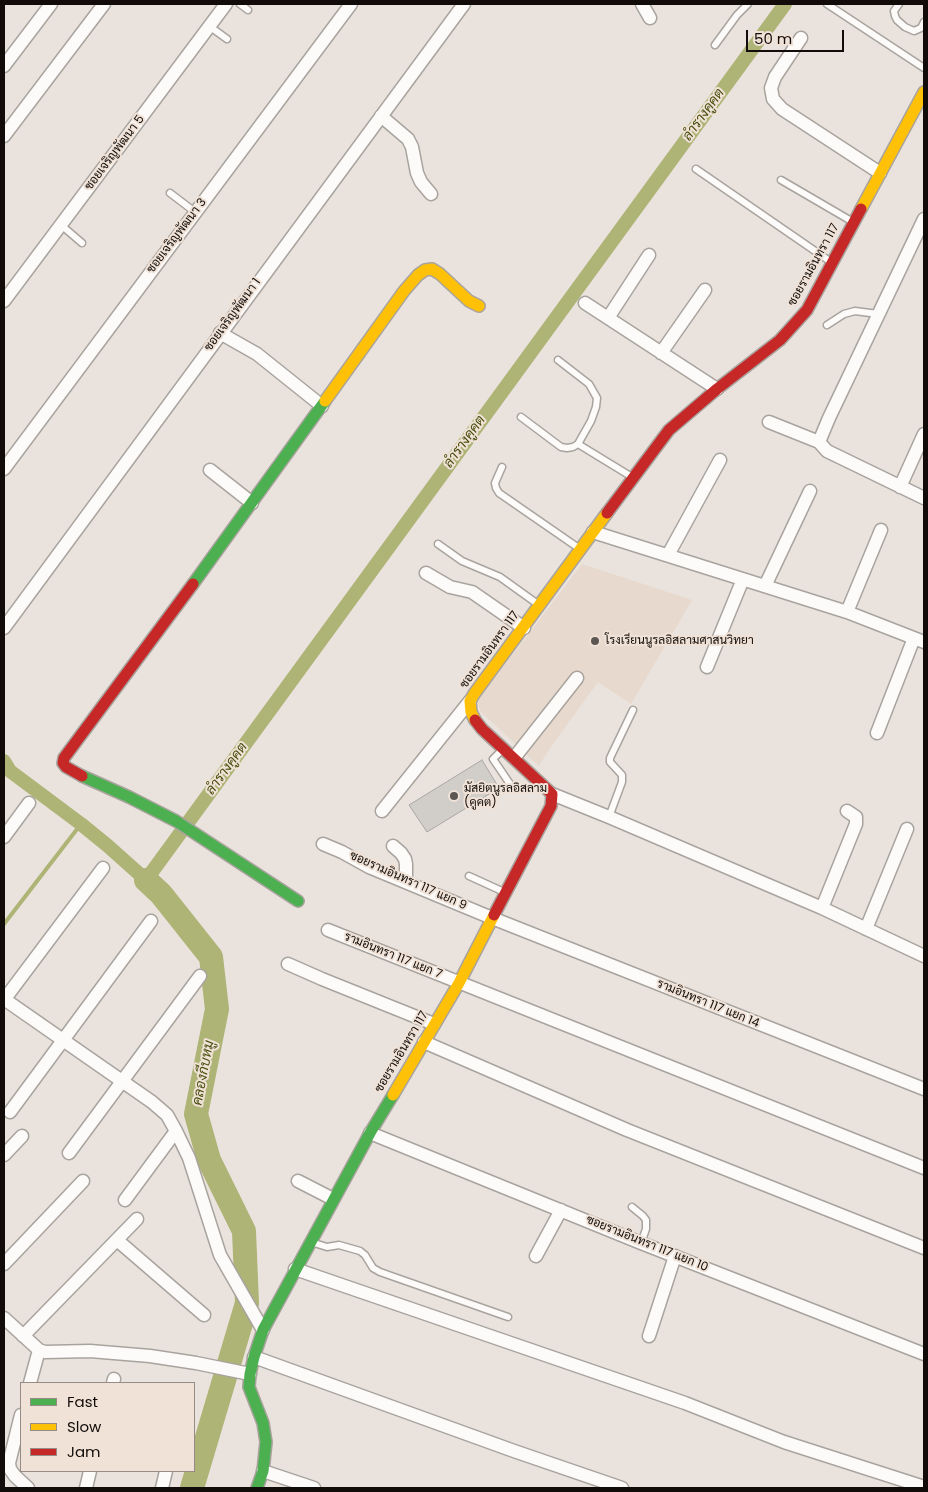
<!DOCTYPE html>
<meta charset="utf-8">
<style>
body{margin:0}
#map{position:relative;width:928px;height:1492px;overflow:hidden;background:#eae3dd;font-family:Poppins,sans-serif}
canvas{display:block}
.frame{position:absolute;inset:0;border:5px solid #110c09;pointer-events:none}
.legend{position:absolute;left:20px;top:1382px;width:175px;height:90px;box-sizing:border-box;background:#f0e2d7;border:1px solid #978c85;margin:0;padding:6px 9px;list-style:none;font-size:15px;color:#110c09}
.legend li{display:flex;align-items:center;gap:10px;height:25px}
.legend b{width:25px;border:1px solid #978c85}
.scale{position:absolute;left:746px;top:30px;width:98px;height:22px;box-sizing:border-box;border:2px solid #110c09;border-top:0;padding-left:6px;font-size:15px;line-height:18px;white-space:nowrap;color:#110c09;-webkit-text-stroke:4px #f0e2d7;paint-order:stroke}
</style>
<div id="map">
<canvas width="928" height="1492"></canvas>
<div class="frame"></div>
<ul class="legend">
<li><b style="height:6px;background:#4caf50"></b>Fast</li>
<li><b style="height:6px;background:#ffc107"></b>Slow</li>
<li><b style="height:6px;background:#c62828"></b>Jam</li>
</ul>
<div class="scale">50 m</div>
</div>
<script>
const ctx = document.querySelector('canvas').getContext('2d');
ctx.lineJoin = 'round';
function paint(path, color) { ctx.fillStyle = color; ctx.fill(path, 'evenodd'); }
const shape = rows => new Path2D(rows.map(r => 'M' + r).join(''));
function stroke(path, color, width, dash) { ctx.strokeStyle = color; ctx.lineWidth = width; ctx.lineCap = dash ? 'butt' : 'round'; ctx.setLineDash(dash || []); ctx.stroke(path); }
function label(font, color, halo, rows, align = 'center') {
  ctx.font = font + ' Poppins,Sarabun,sans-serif'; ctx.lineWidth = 4; ctx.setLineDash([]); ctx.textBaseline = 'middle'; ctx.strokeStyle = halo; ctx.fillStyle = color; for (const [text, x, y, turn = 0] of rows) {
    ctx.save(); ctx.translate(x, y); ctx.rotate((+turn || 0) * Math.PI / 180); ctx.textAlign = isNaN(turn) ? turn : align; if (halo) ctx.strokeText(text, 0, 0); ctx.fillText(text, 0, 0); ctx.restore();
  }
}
paint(shape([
 [582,564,692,600,631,704,598,682,548,751,539,766,480,711,478,700]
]), '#e7d9cd');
stroke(shape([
 [4,924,81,824]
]), '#aeb376', 4);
stroke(shape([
 [4,761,10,771,81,824,108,846,146,880,785,4]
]), '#aeb376', 14);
stroke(shape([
 [146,880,161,894,211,957,217,1009,196,1114,209,1160,244,1231,247,1303,192,1488]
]), '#aeb376', 24);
const building = shape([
 [482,760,499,788,427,832,409,805,482,760]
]);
paint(building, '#d1cdc8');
stroke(building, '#aaa6a0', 1);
const lane = shape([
 [240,4,248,10],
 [827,4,924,68],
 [899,4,894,11,895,16,897,20,905,27,914,31,921,28,924,22],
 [209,26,227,39],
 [715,45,737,15,748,4],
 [696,169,831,262],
 [781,180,853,222],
 [170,193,195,212],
 [61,225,82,243],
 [827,325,844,314,855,311,878,314],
 [558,360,589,384,597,398,596,407,591,421,578,444],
 [521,417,561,447,567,448,573,447,578,444,632,477],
 [502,467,495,483,496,488,499,493,580,549],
 [438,544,462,561,500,577,539,605],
 [503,749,493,759,510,784],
 [609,817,622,782,622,775,610,762,610,758,633,710],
 [469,876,504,892],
 [632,1207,643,1216,646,1220,646,1229,641,1243],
 [311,1242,327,1247,339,1245,360,1251,365,1255,373,1268,380,1272,508,1317]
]);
const street = shape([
 [642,4,650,18],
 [801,38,775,77,771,88,773,99,782,109,880,173],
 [4,66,51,4],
 [381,116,408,139,412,147,417,173,421,182,431,194],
 [4,136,104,4],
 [4,301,226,4],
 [585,303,717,389],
 [608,318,649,255],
 [220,333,257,354,322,406],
 [661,353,705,290],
 [769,422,819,442,827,451,924,498],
 [819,442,829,418,924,219],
 [4,469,351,4],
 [210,470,252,503],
 [900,487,924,434],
 [593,532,847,612,924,642],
 [668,555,720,460],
 [426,573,450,587,472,592,524,628],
 [765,586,810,491],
 [847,612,881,530],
 [4,628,464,4],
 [707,667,743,579],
 [877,733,914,638],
 [514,758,577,678],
 [552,794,609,817,822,908,924,956],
 [382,811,470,701],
 [4,837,29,803],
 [323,844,342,852,369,867,492,918,924,1089],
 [393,846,401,853,405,859,406,864,406,882],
 [822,908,856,824,856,817,847,811],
 [866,929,907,829],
 [328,930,924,1168],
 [288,964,322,979,434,1024],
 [4,999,152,1102,167,1115,176,1131,189,1158,220,1255,263,1330],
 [4,1000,103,868],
 [424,1042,627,1130,924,1248],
 [10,1112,151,921],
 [370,1133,641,1243,924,1354],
 [69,1153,200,976],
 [4,1155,22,1136],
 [298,1181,333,1199],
 [125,1200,176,1131],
 [117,1240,204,1315],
 [536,1256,561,1210],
 [4,1264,83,1181],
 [295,1269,685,1403,784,1442,924,1487],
 [4,1318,39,1350,45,1352,90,1351,150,1356,196,1363,250,1374],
 [23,1336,137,1219],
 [649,1336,675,1256],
 [254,1357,514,1451,622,1488],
 [30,1383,39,1350],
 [113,1383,114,1379],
 [21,1415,9,1463,10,1469,15,1476,28,1488],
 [263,1471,314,1488],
 [86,1488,90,1471],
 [162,1488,166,1471]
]);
const fast = shape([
 [193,584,325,401],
 [82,776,129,797,176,821,298,901],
 [257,1488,263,1471,266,1442,263,1423,249,1387,250,1374,254,1357,263,1330,370,1133,393,1095]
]);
const slow = shape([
 [861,209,924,92],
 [325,401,404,291,418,275,425,270,432,269,440,274,469,301,479,306],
 [475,720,471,712,470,701,474,694,607,513],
 [393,1095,459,983,494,915]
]);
const jam = shape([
 [607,513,669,430,717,389,780,340,807,310,861,209],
 [475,720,482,729,552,794,551,806,494,915],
 [82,776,66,767,63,763,64,758,193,584]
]);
stroke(lane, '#a9a39e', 9);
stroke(street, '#a9a39e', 15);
stroke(fast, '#a9a39e', 14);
stroke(slow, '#a9a39e', 14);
stroke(jam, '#a9a39e', 14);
stroke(lane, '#fcfbfa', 6);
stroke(street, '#fcfbfa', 12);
stroke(fast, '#4caf50', 11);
stroke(slow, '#ffc107', 11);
stroke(jam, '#c62828', 11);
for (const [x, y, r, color] of [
 [595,641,5,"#5d5753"],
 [454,796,5,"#5d5753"]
]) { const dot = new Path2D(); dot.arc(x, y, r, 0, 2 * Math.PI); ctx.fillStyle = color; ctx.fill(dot); stroke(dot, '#f0e2d7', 2); }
label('12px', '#110c09', '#f0e2d7', [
 ["ซอยเจริญพัฒนา 5",115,153,-53],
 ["ซอยเจริญพัฒนา 3",177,236,-53],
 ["ซอยรามอินทรา 117",814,265,-61],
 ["ซอยเจริญพัฒนา 1",233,315,-54],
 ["ซอยรามอินทรา 117",490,650,-54],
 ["ซอยรามอินทรา 117 แยก 9",408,881,24],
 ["รามอินทรา 117 แยก 7",393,956,22],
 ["รามอินทรา 117 แยก 14",708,1004,22],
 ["ซอยรามอินทรา 117",402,1052,-59],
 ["ซอยรามอินทรา 117 แยก 10",647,1244,22]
]);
label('12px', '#110c09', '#f0e2d7', [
 ["โรงเรียนนูรลอิสลามศาสนวิทยา",605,641],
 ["มัสยิตนูรลอิสลาม",464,789],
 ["(คูคต)",464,803]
], 'left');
label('italic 14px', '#474e0d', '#f0e2d7', [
 ["ลำรางคูคต",704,115,-54],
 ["ลำรางคูคต",465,442,-54],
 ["ลำรางคูคต",227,769,-54],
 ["คลองกีบหมู",204,1073,-79]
]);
</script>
